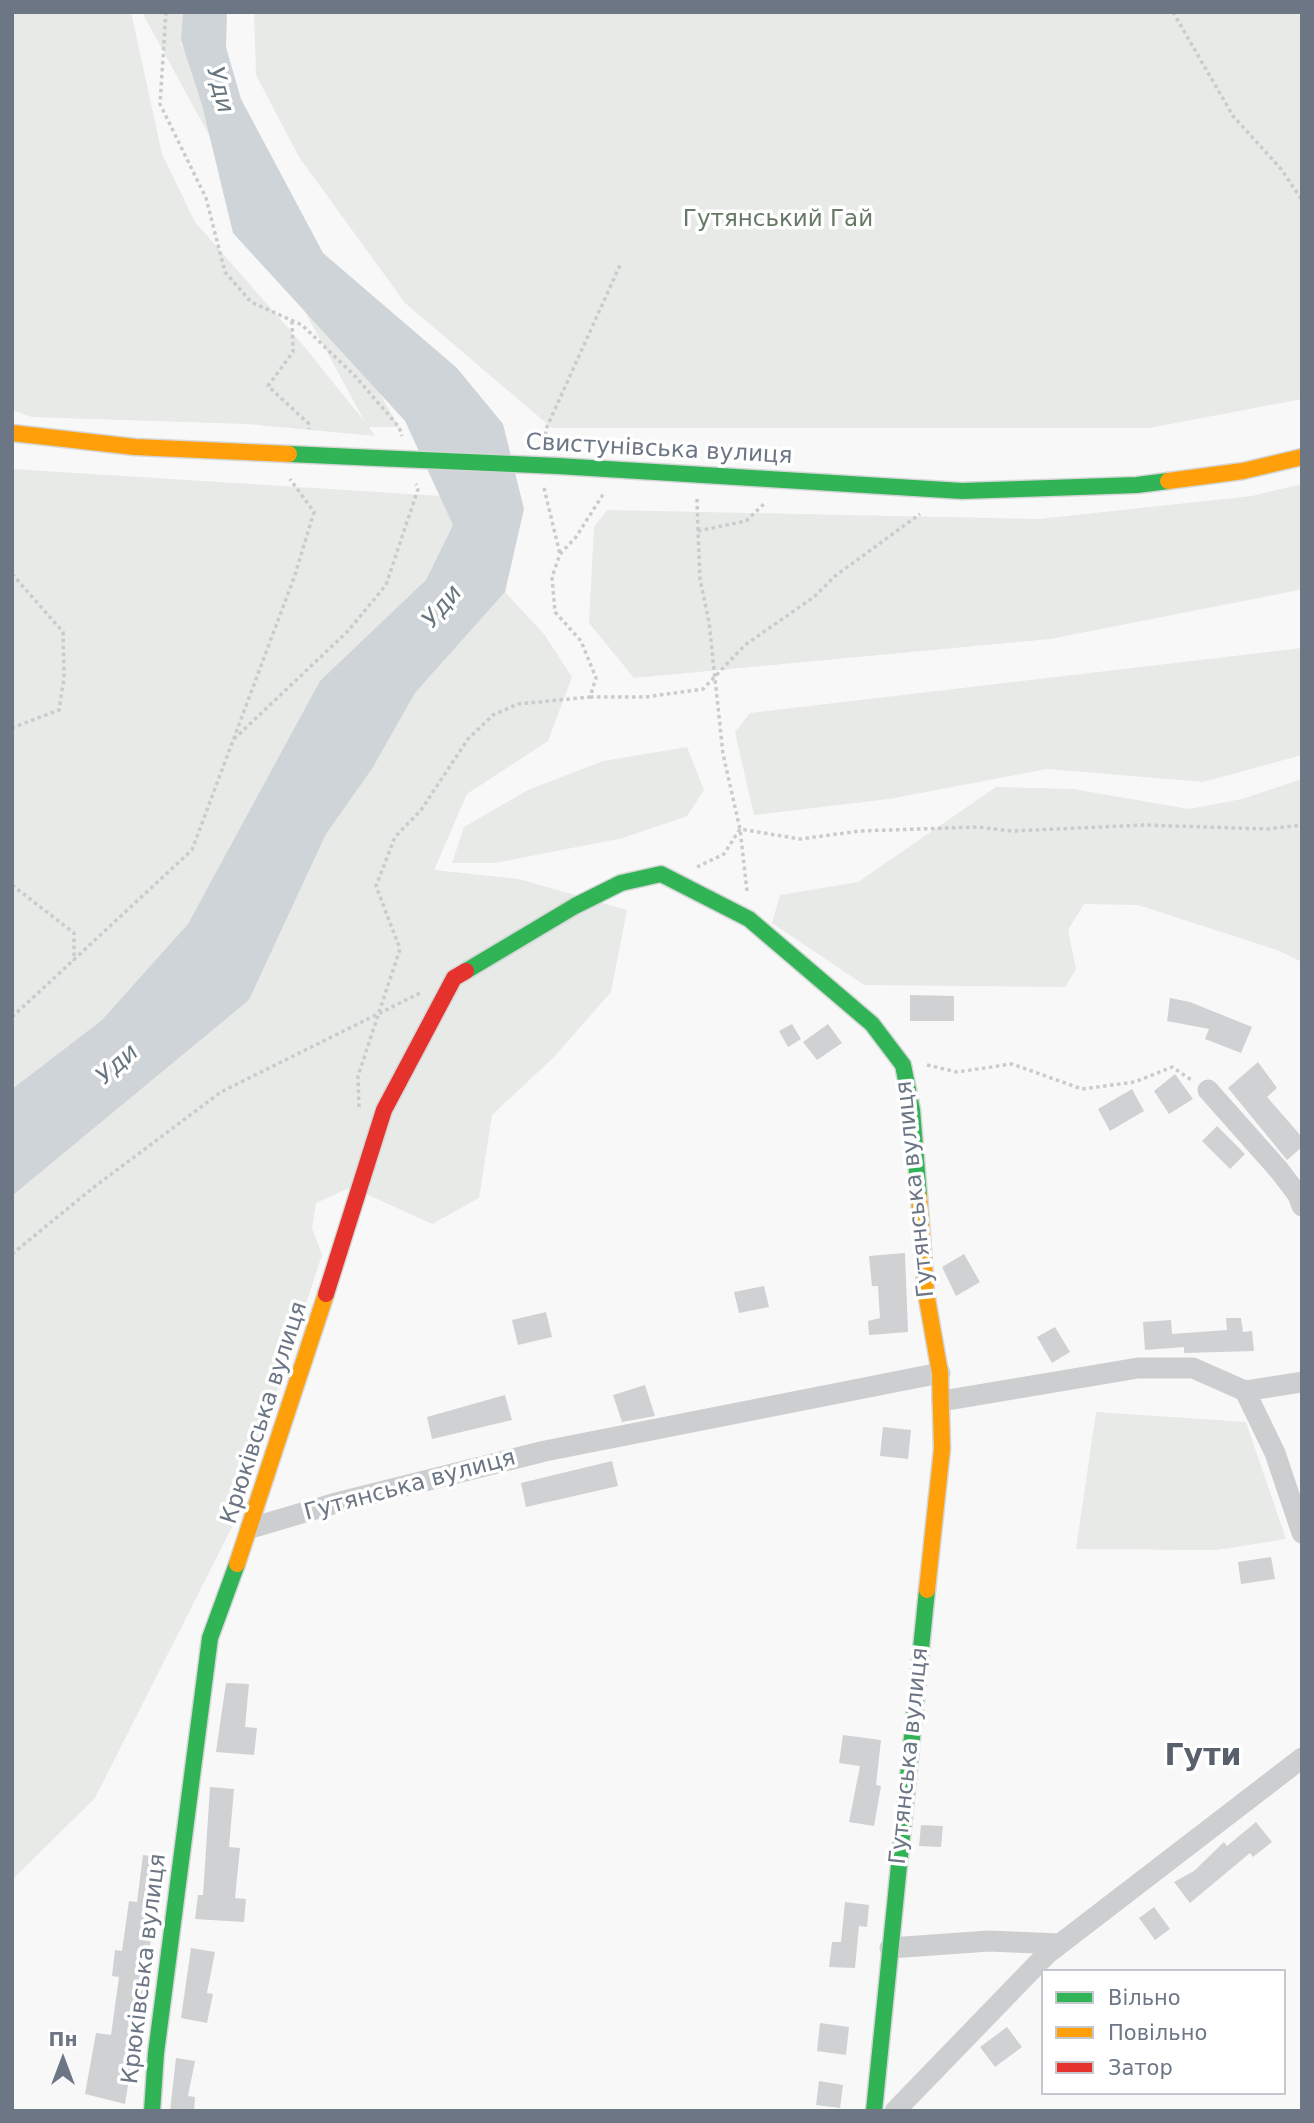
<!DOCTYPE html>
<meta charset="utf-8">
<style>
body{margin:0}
#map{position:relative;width:1314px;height:2123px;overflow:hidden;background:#f8f8f8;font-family:"DejaVu Sans",sans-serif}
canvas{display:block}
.frame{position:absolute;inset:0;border:14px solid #6c7685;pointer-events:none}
.legend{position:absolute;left:1041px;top:1969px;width:245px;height:126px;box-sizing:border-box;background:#fff;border:2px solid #c4c8ce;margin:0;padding:9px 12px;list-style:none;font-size:21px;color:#6c7685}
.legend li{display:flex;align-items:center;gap:14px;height:35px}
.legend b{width:35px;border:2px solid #c4c8ce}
.north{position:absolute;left:28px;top:2025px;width:70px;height:70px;-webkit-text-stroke:5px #fff;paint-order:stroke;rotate:0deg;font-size:19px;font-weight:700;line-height:28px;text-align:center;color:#6c7685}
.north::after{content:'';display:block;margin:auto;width:24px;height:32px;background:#6c7685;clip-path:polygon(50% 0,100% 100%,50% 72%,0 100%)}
</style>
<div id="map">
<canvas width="1314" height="2123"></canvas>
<div class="frame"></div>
<ul class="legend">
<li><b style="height:9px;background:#30b455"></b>Вільно</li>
<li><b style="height:9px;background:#ff9f0a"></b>Повільно</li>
<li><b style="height:9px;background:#e5322d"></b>Затор</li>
</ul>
<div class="north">Пн</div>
</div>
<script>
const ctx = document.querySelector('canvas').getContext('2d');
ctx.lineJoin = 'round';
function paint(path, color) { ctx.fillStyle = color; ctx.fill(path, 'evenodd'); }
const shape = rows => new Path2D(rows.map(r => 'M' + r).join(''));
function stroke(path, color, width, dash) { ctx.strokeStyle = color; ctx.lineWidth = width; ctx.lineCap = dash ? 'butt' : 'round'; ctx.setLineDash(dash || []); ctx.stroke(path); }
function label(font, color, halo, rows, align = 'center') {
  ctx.font = font + ' "DejaVu Sans",sans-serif'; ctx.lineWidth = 7; ctx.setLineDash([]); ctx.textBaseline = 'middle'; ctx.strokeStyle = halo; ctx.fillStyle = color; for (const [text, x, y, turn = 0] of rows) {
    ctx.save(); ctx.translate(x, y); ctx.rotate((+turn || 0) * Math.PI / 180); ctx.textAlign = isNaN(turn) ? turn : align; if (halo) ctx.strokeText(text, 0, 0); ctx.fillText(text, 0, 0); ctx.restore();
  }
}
paint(shape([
 [12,12,131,12,162,154,195,222,303,345,365,422,142,12,183,12,181,44,399,427,369,427,375,436,247,424,32,417,12,410],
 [254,12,1302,12,1302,399,1149,428,552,428,405,303,299,157,256,75],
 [12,469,441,496,453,525,424,585,194,928,102,1020,12,1089],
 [1302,484,1302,589,1284,593,1050,639,634,678,589,623,594,527,607,510,1039,519,1252,496],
 [505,592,544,634,572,677,548,741,467,794,434,870,519,879,627,910,611,992,554,1057,492,1115,479,1198,432,1224,351,1187,316,1203,312,1228,322,1255,233,1525,95,1798,12,1880,12,1196,249,1000,326,834,372,769,415,693],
 [1302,648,1302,755,1203,782,1047,769,889,799,754,815,735,732,750,713],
 [687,747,704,790,687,816,623,838,495,863,452,863,464,827,528,790,603,761],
 [1302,779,1302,962,1277,950,1138,905,1084,904,1068,930,1076,969,1065,987,864,985,772,923,780,895,858,882,996,787,1073,789,1189,809,1242,799],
 [1096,1412,1246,1422,1286,1539,1217,1550,1076,1549]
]), '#e7eae6');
paint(shape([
 [183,12,227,12,226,47,241,99,323,253,457,368,503,424,524,509,505,592,415,693,372,769,326,834,249,1000,12,1196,12,1089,102,1020,188,924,320,681,426,580,453,525,405,421,233,233,202,105,181,40]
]), '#cfd4d8');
paint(shape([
 [910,995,954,996,954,1021,910,1021],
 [1170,998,1190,1002,1252,1027,1241,1053,1205,1039,1209,1029,1167,1021],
 [792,1024,801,1039,788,1047,779,1031],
 [828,1024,842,1043,817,1060,803,1042],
 [1258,1062,1277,1088,1267,1097,1302,1137,1302,1147,1287,1160,1228,1088],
 [1175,1074,1193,1099,1169,1114,1154,1091],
 [1132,1089,1144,1111,1110,1131,1098,1109],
 [1217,1126,1245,1154,1230,1169,1202,1141],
 [905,1253,908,1332,869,1335,868,1321,880,1318,878,1286,872,1286,869,1256],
 [964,1254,980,1282,956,1296,942,1267],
 [764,1286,769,1307,739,1313,734,1292],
 [546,1312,552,1337,518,1345,512,1320],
 [1226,1318,1241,1318,1243,1332,1252,1331,1254,1351,1184,1353,1184,1347,1145,1350,1143,1322,1171,1320,1172,1334,1227,1330],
 [1055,1327,1070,1352,1052,1363,1037,1337],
 [645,1385,655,1416,622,1422,613,1395],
 [505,1395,512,1420,432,1439,427,1417],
 [883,1427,911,1430,908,1459,880,1456],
 [612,1461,618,1486,526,1507,521,1483],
 [1271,1557,1275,1579,1241,1584,1238,1562],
 [226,1683,249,1684,245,1727,257,1728,254,1755,216,1752],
 [843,1735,881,1740,876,1785,881,1786,874,1826,849,1822,860,1766,839,1763],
 [210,1787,234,1789,229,1847,240,1848,235,1898,246,1899,244,1922,195,1919,198,1895,203,1895],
 [1256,1822,1272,1842,1253,1857,1250,1853,1190,1903,1174,1882,1194,1871,1224,1842,1227,1846],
 [921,1825,943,1826,941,1847,919,1846],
 [143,1855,164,1858,142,1996,146,1996,142,2023,138,2022,125,2104,85,2094,96,2033,111,2035,119,1977,112,1976,115,1950,122,1951,129,1901,137,1902],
 [845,1902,869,1905,867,1927,859,1926,855,1968,829,1967,832,1942,841,1942],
 [1154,1907,1170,1929,1155,1940,1139,1918],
 [191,1948,215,1952,207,1993,213,1994,207,2023,181,2018],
 [820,2023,849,2027,846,2055,817,2051],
 [1007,2027,1022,2047,995,2067,980,2047],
 [176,2058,195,2061,188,2096,195,2097,194,2111,170,2111],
 [819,2081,843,2085,840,2108,816,2105]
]), '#d0d1d2');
const fast = shape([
 [289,454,377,458],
 [558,466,962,491,1137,485,1168,481],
 [466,971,575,906,621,883,661,874,749,919,872,1024,903,1065,912,1110,919,1197],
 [152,2111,156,2053,210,1638,237,1564],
 [874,2111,927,1590]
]);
const slow = shape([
 [12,433,135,447,289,454],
 [1168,481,1243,471,1302,457],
 [919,1197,926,1293,940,1373,942,1449,927,1590],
 [237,1564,326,1294]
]);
const jam = shape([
 [326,1294,384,1110,454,978,466,971]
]);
stroke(fast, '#d5d6d6', 19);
stroke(slow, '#d5d6d6', 19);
stroke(jam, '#d5d6d6', 19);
stroke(shape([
 [166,12,160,104,206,198,225,272,251,302,302,325,356,377,399,427,402,436],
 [1173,12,1233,116,1281,169,1302,200],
 [292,321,293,352,268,386,309,424,309,429],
 [545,442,546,429,621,263],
 [544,488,560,554],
 [697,499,698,531],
 [12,574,63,632,64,678,59,710,12,728],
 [590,697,646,697,703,689,745,645,814,597,835,576,920,514],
 [234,739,348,631,386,585,418,489,416,484],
 [697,867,724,854,740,829,800,839,860,831,977,827,1012,831,1144,825,1268,829,1302,825],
 [12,885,74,933,74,961],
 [747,891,740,829,723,754,709,622,700,579,698,531,746,521,766,502],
 [12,1017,192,850,295,575,314,512,290,479],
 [927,1065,957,1072,1012,1064,1082,1089,1135,1082,1172,1067,1193,1081],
 [359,1107,358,1076,400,949,376,886,395,837,421,810,468,739,493,715,518,704,590,697,596,678,581,641,555,612,552,577,560,554,576,537,604,493],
 [12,1254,94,1187,221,1092,420,993]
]), '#cacbcc', 3.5, [3.5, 3.5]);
stroke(shape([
 [1208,1090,1279,1170,1298,1195,1302,1206],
 [1245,1391,1302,1382],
 [942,1401,1138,1368,1193,1368,1245,1391,1275,1453,1302,1533],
 [251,1528,336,1503,545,1451,940,1373],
 [890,1948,989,1941,1060,1944],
 [895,2111,1047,1954,1302,1758]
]), '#cdcecf', 21);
stroke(fast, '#30b455', 16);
stroke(slow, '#ff9f0a', 16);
stroke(jam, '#e5322d', 16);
const fastBridge = shape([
 [377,458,558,466]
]);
stroke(fastBridge, '#d4d5d6', 19, []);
stroke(fastBridge, '#30b455', 16);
label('23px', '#667866', '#fff', [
 ["Гутянський Гай",778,220]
]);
label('23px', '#6c7685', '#fff', [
 ["Свистунівська вулиця",659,450,3],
 ["Гутянська вулиця",916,1189,-96],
 ["Крюківська вулиця",265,1413,-72],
 ["Гутянська вулиця",410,1486,-15],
 ["Гутянська вулиця",910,1756,-84],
 ["Крюківська вулиця",145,1969,-83]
]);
label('italic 24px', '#67757f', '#fff', [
 ["Уди",219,90,75],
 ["Уди",443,607,-50],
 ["Уди",118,1065,-42]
]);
label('bold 30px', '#59606b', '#fff', [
 ["Гути",1203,1757]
]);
</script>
